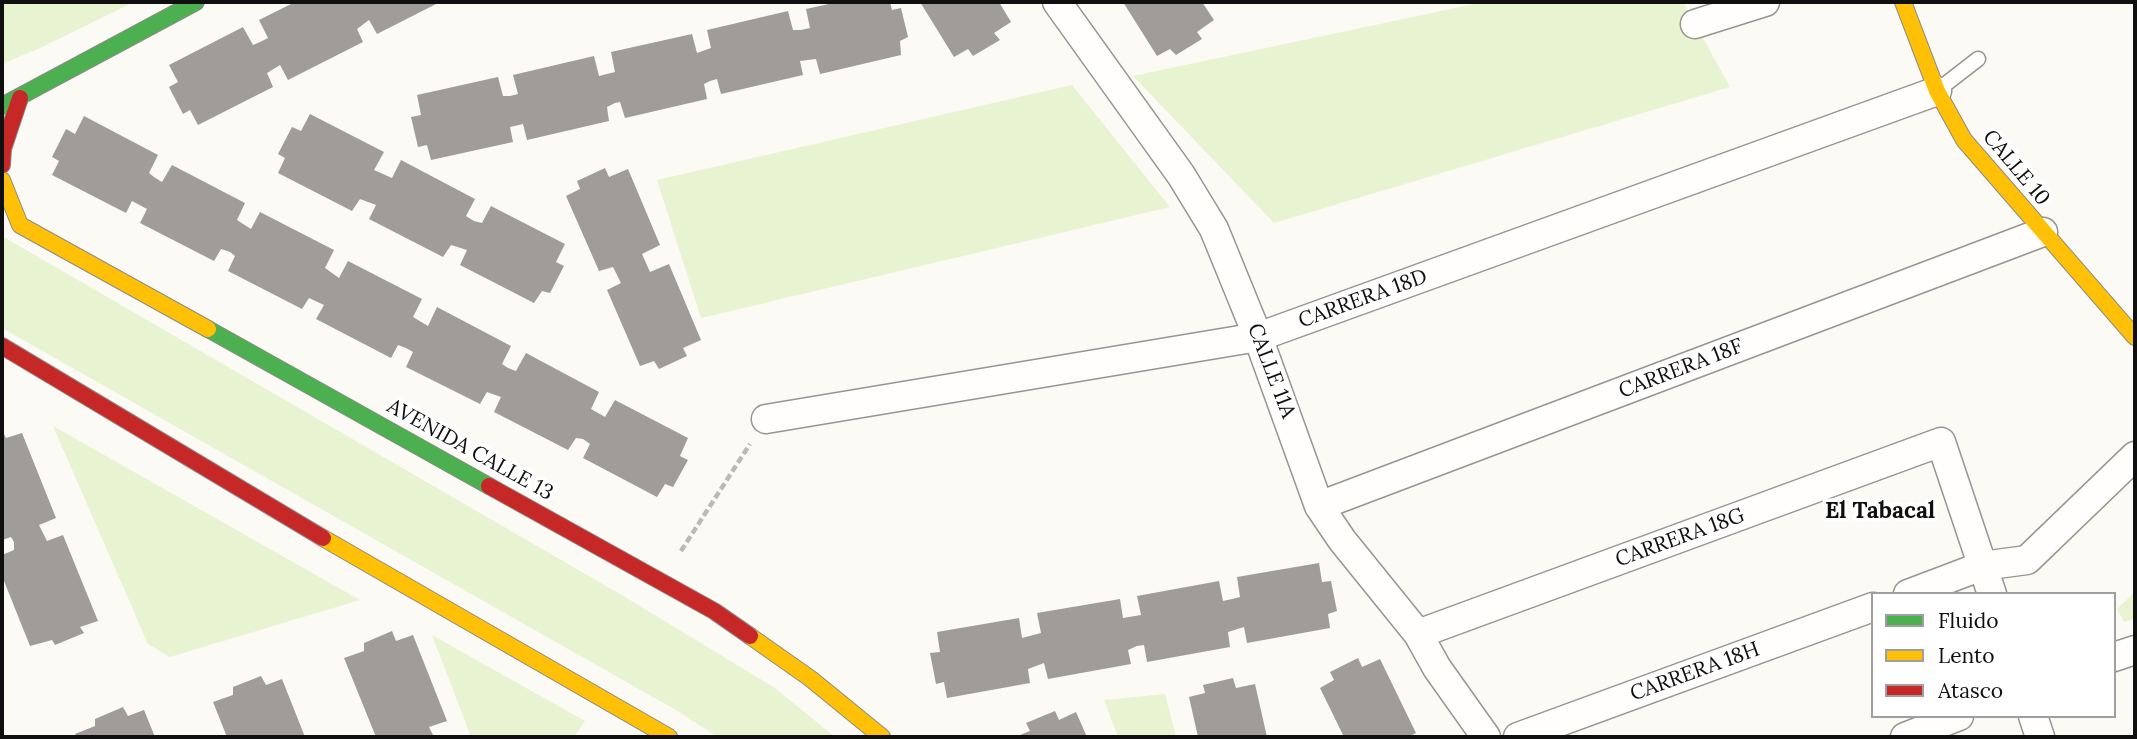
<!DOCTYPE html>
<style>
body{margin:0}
#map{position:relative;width:2137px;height:739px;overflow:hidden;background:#fcfaf4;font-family:Lora,serif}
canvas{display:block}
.frame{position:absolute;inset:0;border:4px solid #0f0f0f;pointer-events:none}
.legend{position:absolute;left:1871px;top:592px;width:245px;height:126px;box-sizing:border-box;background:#fff;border:2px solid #9f9f9f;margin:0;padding:9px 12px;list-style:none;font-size:21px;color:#0f0f0f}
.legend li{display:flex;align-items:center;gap:14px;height:35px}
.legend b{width:35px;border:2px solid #9f9f9f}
</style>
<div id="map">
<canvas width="2137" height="739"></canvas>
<div class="frame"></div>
<ul class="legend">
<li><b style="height:9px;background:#4caf50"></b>Fluido</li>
<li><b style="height:9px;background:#ffc107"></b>Lento</li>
<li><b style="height:9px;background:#c62828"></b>Atasco</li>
</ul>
</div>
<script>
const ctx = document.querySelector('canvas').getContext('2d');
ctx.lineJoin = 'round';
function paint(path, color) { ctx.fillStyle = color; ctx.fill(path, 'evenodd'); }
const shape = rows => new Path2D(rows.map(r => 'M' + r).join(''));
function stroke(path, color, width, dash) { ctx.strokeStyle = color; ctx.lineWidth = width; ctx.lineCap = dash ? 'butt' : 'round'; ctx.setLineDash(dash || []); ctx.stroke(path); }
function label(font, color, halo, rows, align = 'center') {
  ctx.font = font + ' Lora,serif'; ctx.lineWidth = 7; ctx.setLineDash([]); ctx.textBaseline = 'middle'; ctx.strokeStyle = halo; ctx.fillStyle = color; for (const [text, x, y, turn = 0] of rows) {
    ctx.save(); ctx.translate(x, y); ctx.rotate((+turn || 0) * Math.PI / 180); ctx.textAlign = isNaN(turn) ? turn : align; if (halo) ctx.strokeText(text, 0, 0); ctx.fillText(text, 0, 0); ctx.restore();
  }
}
paint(shape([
 [2,2,134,2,38,49,2,64],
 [1484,2,1683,2,1730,87,1274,223,1133,76],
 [1072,85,1170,207,701,318,657,180],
 [2,236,625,597,775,688,835,737,717,737,681,713,2,328],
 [53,426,360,600,170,657,148,644],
 [2135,592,2135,619,2124,622,2117,609],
 [432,635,585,721,574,737,471,737],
 [1165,694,1176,737,1118,737,1104,700]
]), '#e8f3d2');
paint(shape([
 [295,2,440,2,377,34,369,20,357,29,363,42,288,80,280,65,267,73,273,87,198,125,190,110,183,114,169,87,178,82,169,65,243,27,253,45,260,42,268,38,259,20],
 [838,2,890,2,892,10,901,8,908,37,900,41,901,55,820,74,816,59,800,61,803,75,721,94,717,79,710,81,704,84,707,99,625,118,620,102,615,103,607,107,609,121,527,140,523,124,510,127,513,142,431,160,427,145,418,147,411,117,421,115,417,95,498,77,503,96,510,96,518,94,513,75,594,56,599,76,615,72,611,52,692,34,697,53,711,48,707,30,788,11,793,30,801,30,810,28,806,9],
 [920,2,999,2,1011,22,994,33,1000,40,973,56,968,49,954,57],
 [1123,2,1202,2,1214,20,1197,32,1202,39,1176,55,1170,49,1157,56],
 [310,114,384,152,374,170,392,178,401,160,475,199,466,216,474,221,482,223,491,206,565,244,556,262,564,266,550,293,542,291,534,303,460,265,467,250,451,245,443,257,369,219,376,205,360,199,352,211,278,173,285,158,278,154,292,127,301,131],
 [84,116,158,155,149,173,154,177,162,182,172,165,245,203,237,220,251,229,260,212,334,250,325,268,339,278,348,261,422,299,413,317,428,326,437,307,511,346,502,364,508,368,516,371,526,353,599,392,591,409,605,417,615,400,688,438,680,456,688,460,673,487,665,484,657,497,583,458,590,444,583,439,576,438,568,450,494,412,501,397,487,392,480,404,406,367,413,352,406,348,398,345,391,358,316,319,324,305,309,298,302,309,228,271,235,256,230,252,221,249,214,261,140,223,147,209,132,201,126,213,52,175,59,161,52,157,66,129,75,134],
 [605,168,609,177,628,169,660,245,642,254,650,272,669,264,701,340,683,348,687,356,659,369,654,361,640,366,607,290,621,283,613,267,599,271,566,196,580,189,577,181],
 [2,430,6,438,22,433,56,518,39,525,47,541,63,535,98,621,80,627,84,633,55,645,52,640,30,646,2,576,2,555,14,550,14,542,11,537,2,540],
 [1319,563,1322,582,1331,581,1337,611,1328,614,1330,628,1247,643,1244,627,1228,632,1230,647,1147,662,1144,645,1137,646,1128,650,1131,664,1048,679,1044,663,1028,669,1030,683,947,698,944,682,936,684,930,653,940,652,937,632,1019,618,1022,638,1041,633,1037,613,1120,599,1123,618,1141,615,1137,596,1219,581,1223,601,1232,599,1240,597,1237,577],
 [392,631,396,641,413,635,447,721,429,727,434,737,376,737,344,658,364,651,364,643],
 [1358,658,1362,667,1380,659,1416,733,1408,737,1344,737,1320,688,1334,680,1330,672],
 [261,676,266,685,282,679,305,737,227,737,213,702,233,695,233,687],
 [1233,678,1236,688,1255,684,1267,737,1198,737,1189,697,1205,693,1203,685],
 [123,707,128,716,144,710,155,737,76,737,75,734,95,726,95,719],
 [1055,711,1059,720,1076,712,1087,737,1015,737,1030,731,1026,723]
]), '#9f9c99');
const lane = shape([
 [1938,90,1978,59]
]);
const street = shape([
 [1057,2,1181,175,1214,229,1258,337,1319,506,1342,540,1418,634,1437,668,1486,737],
 [1695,24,1765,2],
 [766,419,1258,337,1937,91],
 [1319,506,2043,232],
 [1908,594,1982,566,2027,560,2135,456],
 [1418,634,1941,442,1992,594],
 [2114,657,2135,650],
 [2033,716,2040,737],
 [1518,737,1873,607],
 [1905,737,1959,716]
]);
const fast = shape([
 [2,106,196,2],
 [208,329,489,486]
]);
const slow = shape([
 [1903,2,1937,91,1964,140,2135,337],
 [2,180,20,225,208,329],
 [323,538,669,737],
 [750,636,811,679,882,737]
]);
const jam = shape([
 [2,165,3,149,20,98],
 [2,346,323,538],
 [489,486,714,611,750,636]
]);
stroke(lane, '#969592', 17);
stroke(street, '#969592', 31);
stroke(fast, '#8c8b89', 18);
stroke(slow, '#8c8b89', 18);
stroke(jam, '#8c8b89', 18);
stroke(shape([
 [681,551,750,444]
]), '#b9b9b8', 4.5, [7, 3.5]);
stroke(lane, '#fffefd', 14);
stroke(street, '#fffefd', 28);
stroke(fast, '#4caf50', 16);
stroke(slow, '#ffc107', 16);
stroke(jam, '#c62828', 16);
label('21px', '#0f0f0f', '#fff', [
 ["CALLE 10",2016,168,50],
 ["CARRERA 18D",1363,299,-20],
 ["CARRERA 18F",1681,369,-21],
 ["CALLE 11A",1271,371,69],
 ["AVENIDA CALLE 13",470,450,29],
 ["CARRERA 18G",1680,538,-20],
 ["CARRERA 18H",1695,672,-20]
]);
label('bold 23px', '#0f0f0f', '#fff', [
 ["El Tabacal",1880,511]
]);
</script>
